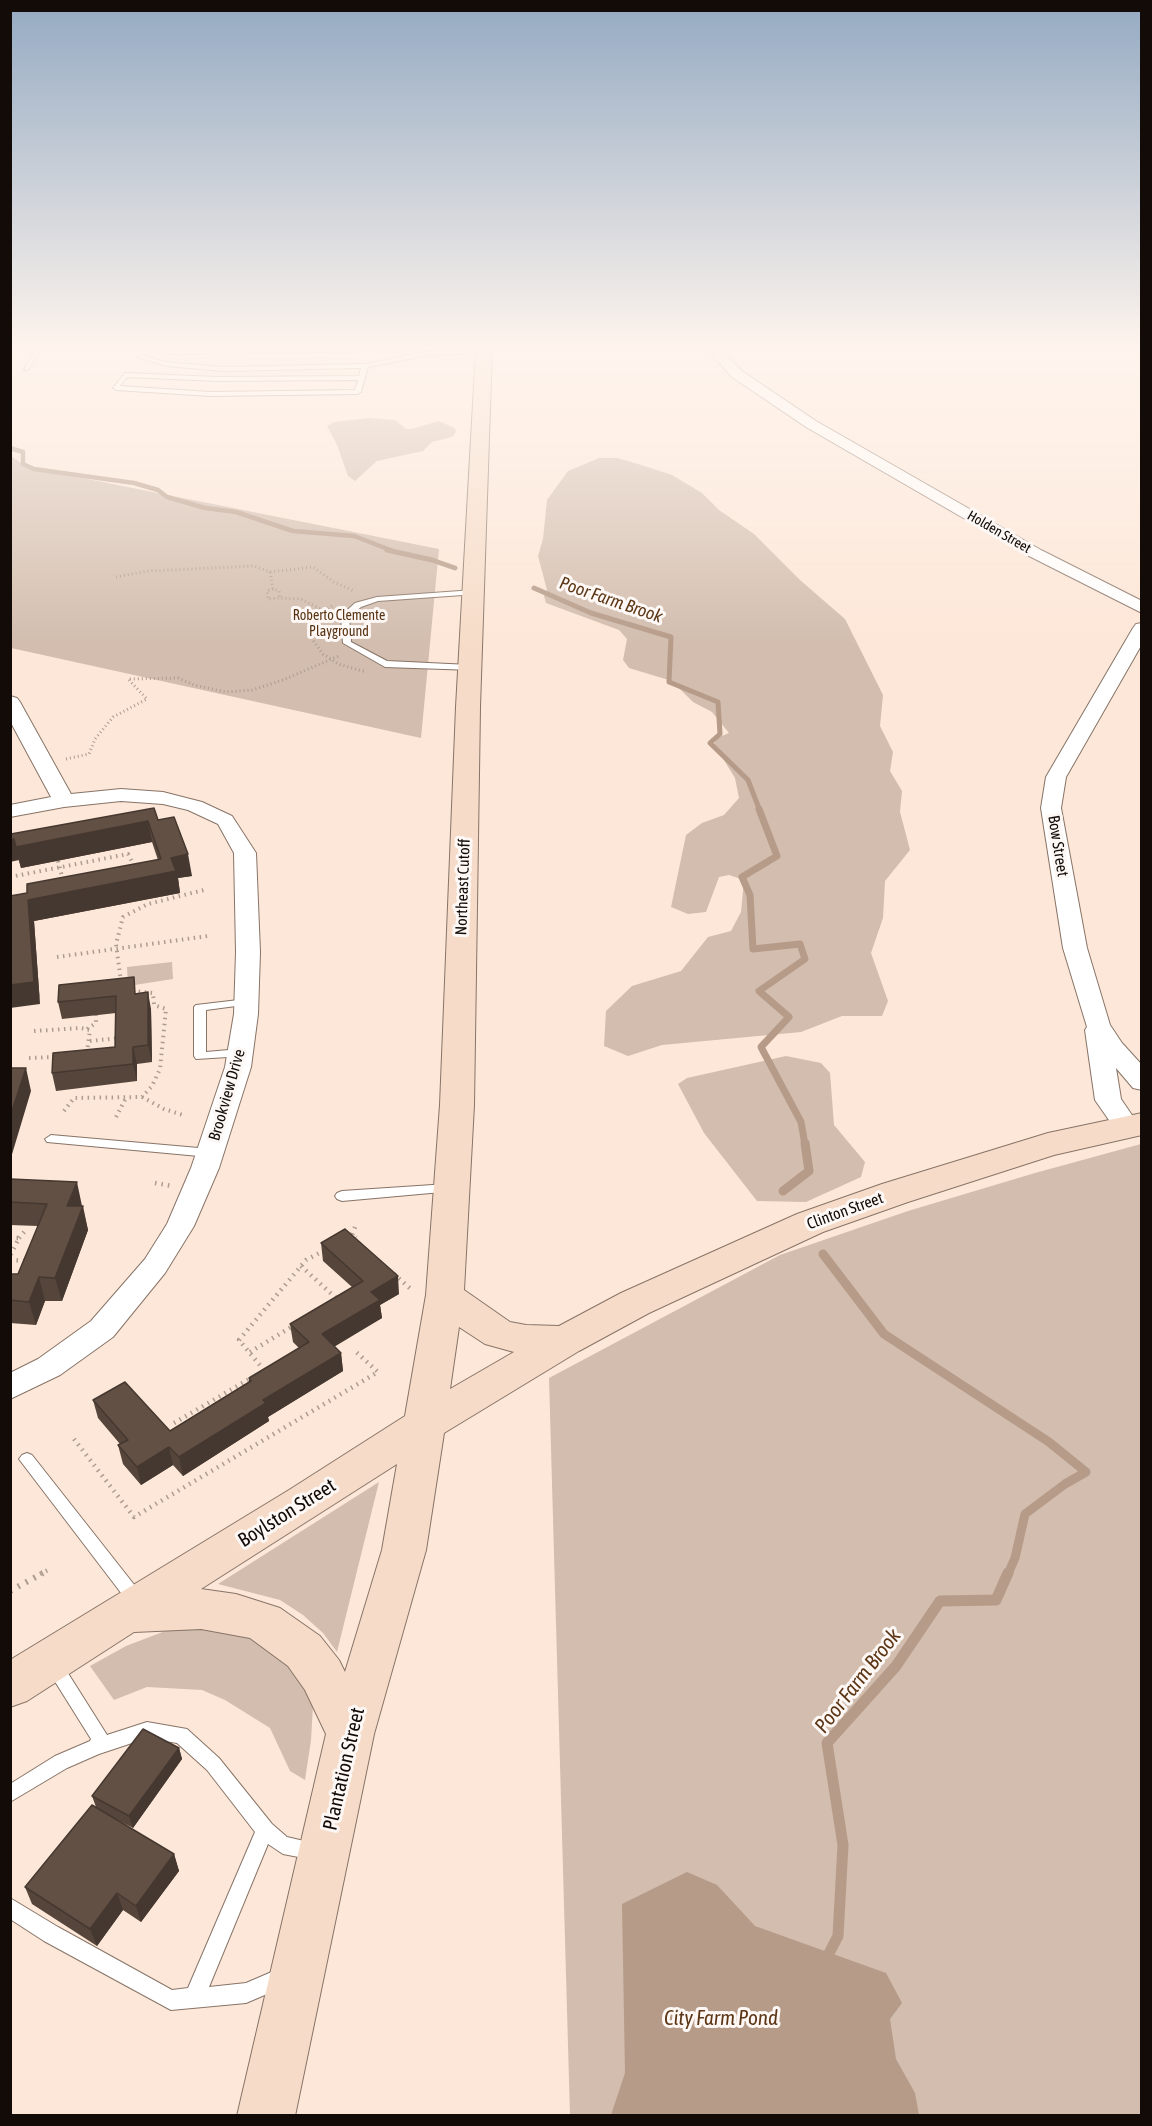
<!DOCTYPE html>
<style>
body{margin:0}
#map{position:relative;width:1152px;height:2126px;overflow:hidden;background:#fde7d8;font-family:"Asap Condensed",sans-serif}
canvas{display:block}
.frame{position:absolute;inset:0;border:12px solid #120b07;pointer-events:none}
</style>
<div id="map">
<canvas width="1152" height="2126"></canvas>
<div class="frame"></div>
</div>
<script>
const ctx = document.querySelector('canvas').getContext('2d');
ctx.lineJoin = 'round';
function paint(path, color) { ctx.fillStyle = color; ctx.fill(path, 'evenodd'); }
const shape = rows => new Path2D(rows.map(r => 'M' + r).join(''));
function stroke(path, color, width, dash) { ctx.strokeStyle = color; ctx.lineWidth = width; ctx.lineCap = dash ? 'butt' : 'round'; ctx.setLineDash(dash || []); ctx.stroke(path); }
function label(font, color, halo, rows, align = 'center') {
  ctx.font = font + ' "Asap Condensed",sans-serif'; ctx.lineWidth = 6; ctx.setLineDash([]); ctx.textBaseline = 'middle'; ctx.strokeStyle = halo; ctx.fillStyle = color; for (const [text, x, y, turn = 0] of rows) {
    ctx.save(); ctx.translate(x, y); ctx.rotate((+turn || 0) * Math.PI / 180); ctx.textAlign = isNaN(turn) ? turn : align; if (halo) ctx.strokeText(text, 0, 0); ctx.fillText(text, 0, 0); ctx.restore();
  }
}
paint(shape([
 [369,418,395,420,406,429,411,429,439,421,455,428,456,432,452,437,432,442,423,451,377,461,355,481,348,476,337,445,327,426,334,422],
 [11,456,27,467,439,549,421,738,11,648],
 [599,458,617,458,638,464,672,475,702,493,719,510,754,534,800,580,845,619,883,695,880,726,893,752,890,771,902,791,900,812,910,850,885,881,883,918,871,953,888,1001,882,1016,842,1016,801,1032,662,1045,628,1056,604,1046,606,1011,632,986,681,971,708,937,731,931,741,912,744,880,729,875,719,877,706,912,688,914,671,907,686,835,702,823,724,815,739,798,735,778,714,744,717,738,729,733,712,712,693,702,672,681,629,668,623,660,627,639,619,630,546,603,544,596,547,590,538,556,543,539,547,500,568,471],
 [172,962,173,979,128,986,127,967],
 [786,1056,821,1063,830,1073,834,1125,865,1162,861,1177,806,1202,757,1201,704,1133,678,1084,687,1078],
 [1141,1144,1141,2115,570,2115,549,1378,780,1255,908,1211,1035,1173],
 [379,1482,337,1652,323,1633,303,1615,280,1600,218,1584],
 [214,1625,250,1633,298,1673,313,1705,311,1740,305,1780,290,1771,270,1728,225,1700,202,1690,147,1687,114,1700,90,1666,126,1646,173,1628]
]), '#d2bdae');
paint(shape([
 [687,1872,717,1885,755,1926,886,1973,902,2003,890,2019,896,2059,915,2093,919,2115,611,2115,625,2073,622,1904]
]), '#b69b88');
stroke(shape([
 [10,448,23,452,23,464,34,469,134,483,158,490,167,497,205,508,236,512,293,531,354,536,393,551]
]), '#b69b88', 4.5);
stroke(shape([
 [387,550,432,560,455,568],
 [534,588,591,613,671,637,669,682,718,702,720,734,710,743,748,780,760,811]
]), '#b69b88', 5);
stroke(shape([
 [759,809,777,856,742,877,750,895,753,949,800,944,805,959,759,991,789,1017,761,1047,801,1122,805,1145]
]), '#b69b88', 7);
stroke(shape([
 [783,1191,809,1171,805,1143],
 [823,1254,884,1334,1049,1442,1086,1472,1065,1484,1025,1514,1015,1558,1008,1574]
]), '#b69b88', 9);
stroke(shape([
 [825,1961,838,1936,843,1845,827,1743,896,1666,940,1601,996,1600,1008,1573]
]), '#b69b88', 11);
const lane = shape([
 [35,349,41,349,28,370,24,370,35,349],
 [131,349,137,349,144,356,167,362,222,367,365,364,424,352,477,349,487,350,484,352,424,356,368,367,361,392,358,394,210,396,116,390,113,388,125,373,216,377,359,376,361,368,222,371,167,366,140,358,131,349],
 [127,377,216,381,358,380,355,390,210,392,120,386,127,377],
 [165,349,171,350,396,349,393,351,167,354,164,352,165,349],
 [474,590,478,592,477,594,378,601,361,607,349,617,351,642,387,661,470,665,473,666,473,670,385,667,343,643,341,616,355,603,377,597,474,590],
 [247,999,251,1000,253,1002,251,1004,206,1010,206,1052,240,1049,246,1053,244,1056,196,1059,194,1056,194,1007,196,1005,247,999],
 [51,1135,210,1149,216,1153,210,1157,47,1142,45,1139,51,1135],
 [448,1184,453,1185,455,1188,453,1191,342,1201,337,1199,335,1196,337,1193,342,1191,448,1184],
 [27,1453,32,1455,143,1596,145,1601,143,1606,137,1608,131,1606,22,1463,19,1459,22,1455,27,1453],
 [53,1656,59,1659,107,1735,147,1722,187,1729,219,1758,272,1824,287,1837,321,1845,323,1851,321,1857,314,1860,283,1854,268,1844,209,1987,246,1983,281,1968,288,1971,291,1978,288,1985,246,2003,171,2010,44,1941,10,1919,10,1898,58,1927,172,1990,188,1988,255,1832,207,1770,177,1743,147,1738,99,1754,67,1768,10,1802,10,1784,55,1756,90,1741,91,1739,44,1664,47,1659,53,1656]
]);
const street = shape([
 [707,349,720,349,742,371,816,421,1041,550,1142,601,1142,613,1029,556,806,427,732,377,707,349],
 [1142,623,1142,644,1066,777,1061,808,1087,948,1110,1025,1122,1043,1142,1065,1142,1090,1133,1088,1116,1068,1121,1099,1140,1127,1136,1133,1127,1136,1118,1133,1095,1100,1085,1030,1087,1027,1063,948,1041,808,1046,777,1133,628,1136,624,1142,623],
 [10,696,17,698,20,702,71,794,121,789,163,792,202,802,232,816,256,853,260,952,258,1014,251,1067,219,1168,194,1226,165,1273,113,1337,60,1375,10,1399,10,1373,38,1359,91,1321,145,1259,167,1224,191,1168,225,1067,234,1014,236,952,234,853,218,824,188,810,163,804,121,801,64,807,10,817,10,805,51,797,10,721,10,696]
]);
const secondary = shape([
 [476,349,492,349,480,707,474,1105,464,1290,510,1322,526,1325,559,1326,621,1293,797,1214,882,1184,1048,1133,1142,1113,1142,1135,1054,1155,908,1202,823,1232,649,1313,579,1351,444,1433,426,1550,374,1734,295,2116,237,2116,326,1734,305,1690,288,1666,250,1638,201,1629,134,1632,27,1701,10,1707,10,1660,289,1490,405,1416,426,1295,440,1105,456,707,476,349],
 [459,1327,485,1344,514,1352,450,1389,459,1327],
 [397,1464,382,1550,345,1672,339,1660,320,1636,280,1608,236,1594,201,1589,397,1464]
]);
stroke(lane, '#877467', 2);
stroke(street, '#877467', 2);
stroke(secondary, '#877467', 2);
stroke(shape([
 [270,572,273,589,279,591,280,598,301,599,324,611],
 [116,577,148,571,254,566,270,572,313,567,334,582,354,591],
 [273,589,267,591,268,599,280,598],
 [332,606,324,611,311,629,312,639,323,654,338,664,366,672],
 [66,759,89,754,95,739,113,717,147,699,128,679,178,678,194,685,225,692,252,690,283,680,339,656]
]), '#ad9d91', 3, [1, 3]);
stroke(shape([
 [58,861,63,880],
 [10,877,128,854,135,867],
 [57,957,208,936],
 [121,982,116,944,123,917,148,904,204,890],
 [87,1029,96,1023,96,1015],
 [34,1031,81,1028,90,1030,87,1052],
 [90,1041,119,1038],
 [29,1058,56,1057],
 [142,1097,164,1109,183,1115],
 [64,1111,74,1098,142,1097,152,1086,160,1069,166,1009,154,1005,153,993,134,991],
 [116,1117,127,1096]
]), '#ad9d91', 4, [1.5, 4.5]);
stroke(shape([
 [155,1183,172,1186],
 [355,1227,352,1235,356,1238],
 [10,1238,19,1238,10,1256],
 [19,1238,25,1231],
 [10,1260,28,1261],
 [301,1266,337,1299,335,1300],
 [394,1274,413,1291],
 [250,1352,293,1326],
 [264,1370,239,1340,306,1260,325,1250],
 [174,1423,253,1377],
 [74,1439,134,1517,378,1372,354,1350],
 [40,1574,48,1570]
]), '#ad9d91', 4.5, [1.5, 5]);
stroke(shape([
 [10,1591,43,1573]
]), '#ad9d91', 6, [2, 7]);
paint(lane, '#fff');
paint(street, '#fff');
paint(secondary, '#f6dcc8');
paint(shape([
 [158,820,192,876,178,878,180,893,34,921,40,1004,27,893,158,860,152,842,21,868,11,834],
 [137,993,151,1009,152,1062,137,1064,137,1081,56,1091,52,1073,115,1047,116,1013,62,1019,58,1002],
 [10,1179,82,1206,88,1230,62,1301,45,1301,36,1325,10,1323,10,1274,18,1274,38,1226,10,1225],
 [321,1243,399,1294,380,1305,382,1318,334,1346,341,1353,343,1371,268,1417,269,1421,183,1476,173,1465,141,1485,123,1464,118,1445,120,1444,98,1418,93,1400,170,1431,249,1382,249,1378,299,1348,293,1342,290,1324,352,1287,323,1261],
 [179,1748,182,1759,133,1828,108,1815,174,1854,179,1871,141,1922,123,1910,97,1946,32,1904,25,1887,96,1807,92,1796]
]), '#55453a');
paint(shape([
 [148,821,152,842,21,868,16,847],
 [14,839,19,860,10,862,10,840],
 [188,854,192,876,178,878,180,893,34,921,40,1004,10,1008,10,985,28,900,171,858],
 [148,992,151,1009,152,1062,148,1045],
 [133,1047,137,1064,137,1081,133,1064],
 [26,1068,31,1091,10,1161,10,1117],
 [77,1182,82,1206,73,1229,67,1206],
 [83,1206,88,1230,62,1301,55,1278],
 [398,1276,399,1294,380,1305,382,1318,324,1353,322,1334,371,1292],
 [39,1277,45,1301,36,1325,29,1302],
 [341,1353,343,1371,268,1417,269,1421,183,1476,179,1457,263,1400],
 [169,1447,173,1465,141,1485,137,1467],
 [179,1748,182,1759,133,1828,129,1816],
 [174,1854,179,1871,141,1922,136,1906],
 [117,1893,123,1910,97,1946,90,1929]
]), '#453830');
const building = shape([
 [154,808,158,820,174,817,188,854,171,858,176,871,28,900,34,982,10,985,10,896,27,893,27,884,161,859,148,821,16,847,14,839,10,840,10,832,11,834,154,808],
 [134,977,135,994,148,992,148,1045,133,1047,133,1064,52,1073,53,1053,115,1047,116,996,58,1002,59,985,134,977],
 [10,1068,26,1068,10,1117,10,1068],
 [10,1179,77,1182,67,1206,83,1206,55,1278,39,1277,29,1302,10,1300,10,1274,18,1274,47,1204,10,1202,10,1179],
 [345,1229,398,1276,371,1292,380,1300,322,1334,341,1353,263,1400,266,1403,179,1457,169,1447,137,1467,118,1445,128,1440,93,1400,125,1382,170,1431,251,1381,249,1378,309,1342,290,1324,363,1281,321,1243,345,1229],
 [143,1729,179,1748,129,1816,92,1796,143,1729],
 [92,1805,174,1854,136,1906,117,1893,90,1929,25,1887,92,1805]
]);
paint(building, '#635044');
stroke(building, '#453830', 1.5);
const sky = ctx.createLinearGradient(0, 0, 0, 646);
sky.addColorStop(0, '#94aac2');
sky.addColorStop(0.54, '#fef4ed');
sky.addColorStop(1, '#fef4ed00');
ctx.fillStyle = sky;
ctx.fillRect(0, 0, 1152, 646);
label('14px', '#120b07', '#fdf8f5', [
 ["Holden Street",999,532,30]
]);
label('14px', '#583111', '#fdf8f5', [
 ["Roberto Clemente",339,616],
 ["Playground",339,632]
]);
label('16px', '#120b07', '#fdf8f5', [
 ["Bow Street",1058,846,81],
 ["Northeast Cutoff",463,887,-88],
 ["Brookview Drive",227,1095,-74],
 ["Clinton Street",845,1211,-20]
]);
label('italic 18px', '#5d3616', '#fdf8f5', [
 ["Poor Farm Brook",611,600,19]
]);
label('20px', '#120b07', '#fdf8f5', [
 ["Boylston Street",287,1513,-32],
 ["Plantation Street",344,1769,-77]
]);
label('italic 21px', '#5d3616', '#fdf8f5', [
 ["Poor Farm Brook",858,1681,-52],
 ["City Farm Pond",721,2018]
]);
</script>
